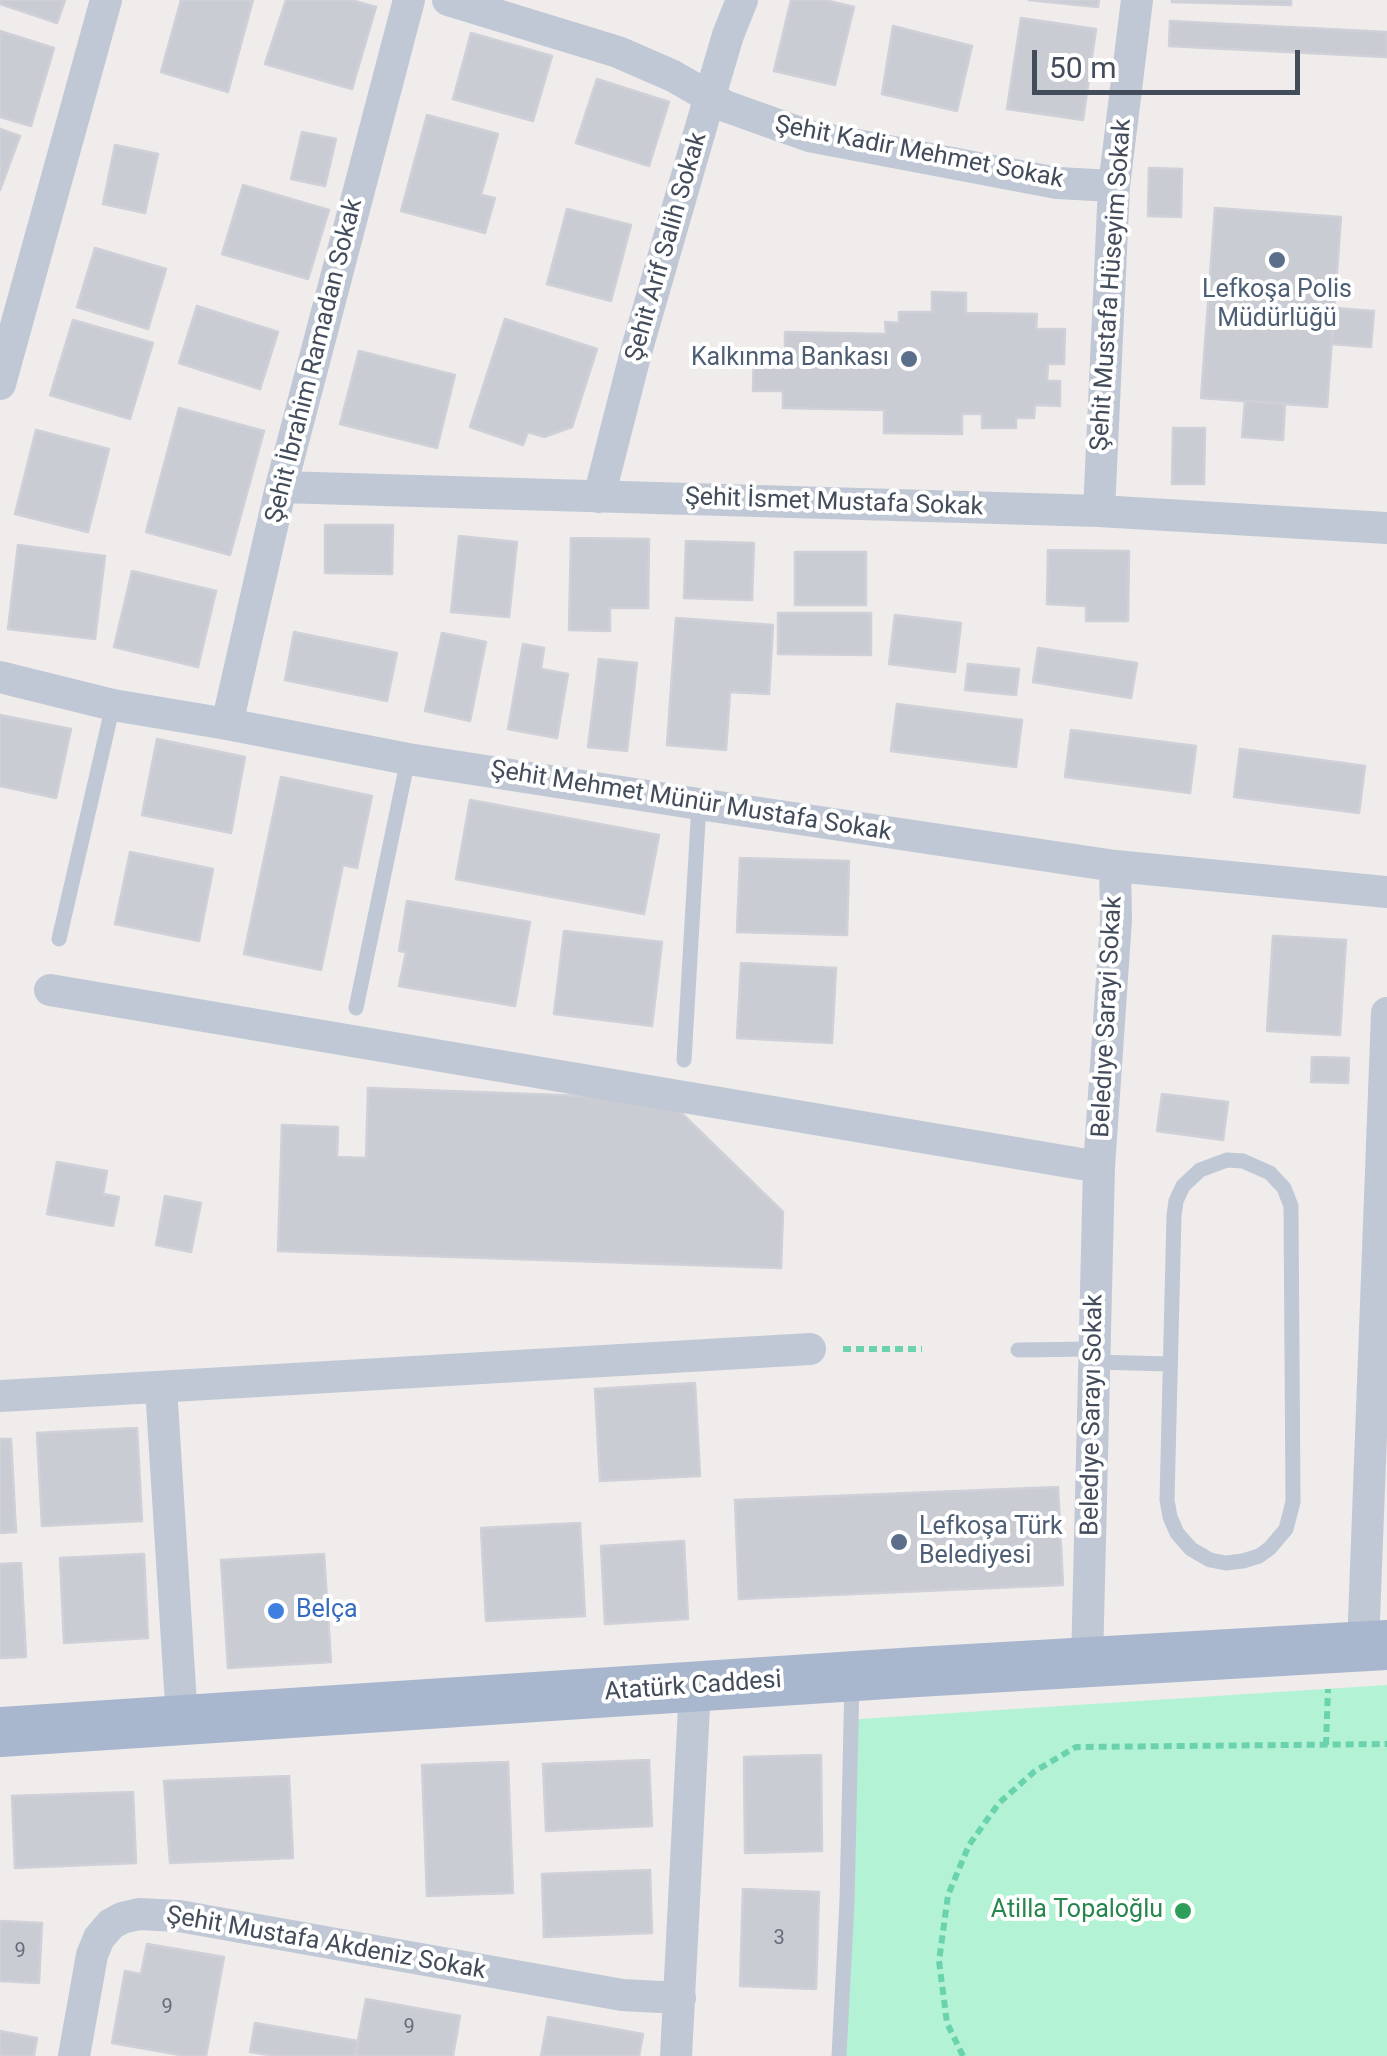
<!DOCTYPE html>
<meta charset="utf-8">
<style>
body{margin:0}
#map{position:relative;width:1387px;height:2056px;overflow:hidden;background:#efeceb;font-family:Roboto,sans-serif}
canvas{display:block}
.scale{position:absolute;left:1032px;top:50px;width:268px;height:45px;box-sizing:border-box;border:5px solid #434c5b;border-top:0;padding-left:12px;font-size:30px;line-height:35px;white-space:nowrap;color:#434c5b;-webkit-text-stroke:8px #fff;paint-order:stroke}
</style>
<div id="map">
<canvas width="1387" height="2056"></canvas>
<div class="scale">50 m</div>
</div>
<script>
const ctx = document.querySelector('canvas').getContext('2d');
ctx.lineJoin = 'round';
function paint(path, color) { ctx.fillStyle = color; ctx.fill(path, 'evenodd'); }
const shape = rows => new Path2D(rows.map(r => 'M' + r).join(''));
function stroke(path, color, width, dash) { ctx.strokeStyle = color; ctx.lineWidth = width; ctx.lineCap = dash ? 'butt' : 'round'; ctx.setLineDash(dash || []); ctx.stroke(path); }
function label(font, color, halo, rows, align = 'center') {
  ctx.font = font + ' Roboto,sans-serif'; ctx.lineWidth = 8; ctx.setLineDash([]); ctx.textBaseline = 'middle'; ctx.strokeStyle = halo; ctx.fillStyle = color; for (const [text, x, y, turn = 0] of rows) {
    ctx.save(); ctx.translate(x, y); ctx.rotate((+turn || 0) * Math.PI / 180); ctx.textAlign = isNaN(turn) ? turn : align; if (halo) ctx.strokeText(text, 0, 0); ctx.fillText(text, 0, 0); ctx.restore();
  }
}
paint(shape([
 [1387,1685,1387,2056,836,2056,844,1720]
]), '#b4f2d5');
const building = shape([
 [0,0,65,0,57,23,0,4,0,0],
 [181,0,253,0,228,92,161,72,181,0],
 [286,0,351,0,376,7,352,89,265,64,286,0],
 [791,0,825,0,854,7,835,85,774,71,791,0],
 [1029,0,1099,0,1098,7,1029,0],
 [1172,0,1291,0,1291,5,1172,2,1172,0],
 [1021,18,1096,29,1083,120,1007,109,1021,18],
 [1170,21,1387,32,1387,57,1169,46,1170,21],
 [893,26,972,46,957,111,882,94,893,26],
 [0,31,54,48,31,126,0,117,0,31],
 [471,33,552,56,533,121,453,99,471,33],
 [597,79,669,102,649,166,576,143,597,79],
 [427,115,498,134,481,195,495,198,485,233,401,211,427,115],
 [0,129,20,136,0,190,0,129],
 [302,132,336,139,325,186,291,179,302,132],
 [115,145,158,154,145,213,103,204,115,145],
 [1149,168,1182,169,1181,217,1148,216,1149,168],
 [243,185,329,210,308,279,222,254,243,185],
 [1215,208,1341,217,1327,407,1201,398,1215,208],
 [567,209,631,225,611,301,547,284,567,209],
 [95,248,166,269,148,329,77,307,95,248],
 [932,292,966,293,966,313,1037,314,1036,329,1065,329,1064,364,1048,364,1047,381,1060,381,1060,406,1035,405,1034,418,1016,418,1016,428,982,428,982,414,962,414,962,434,884,433,884,410,783,408,783,391,753,391,754,353,785,353,785,332,886,334,885,322,899,323,899,312,932,312,932,292],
 [197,306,278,332,260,389,179,363,197,306],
 [1334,308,1374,311,1371,347,1332,344,1334,308],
 [505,319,597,349,572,427,544,437,528,432,523,445,470,427,505,319],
 [73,320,153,343,130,419,50,395,73,320],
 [359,351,455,375,437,448,340,424,359,351],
 [1245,401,1285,403,1283,440,1242,437,1245,401],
 [179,408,264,431,230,555,146,532,179,408],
 [1173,428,1205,428,1204,484,1172,484,1173,428],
 [36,430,109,449,88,532,15,514,36,430],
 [325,525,393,525,392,574,325,573,325,525],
 [459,536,517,542,509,617,451,612,459,536],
 [571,538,649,539,648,608,610,608,610,631,569,630,571,538],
 [686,541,754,543,752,600,684,598,686,541],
 [18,545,105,556,95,639,8,629,18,545],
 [1048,550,1129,551,1128,621,1086,621,1086,606,1047,604,1048,550],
 [795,552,866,552,866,605,795,605,795,552],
 [132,571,216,591,198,667,114,647,132,571],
 [778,613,871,613,871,655,778,654,778,613],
 [895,615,961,623,955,672,889,664,895,615],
 [676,618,773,625,769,694,730,692,726,750,667,745,676,618],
 [294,632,397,653,387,701,285,680,294,632],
 [442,633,486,642,470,721,425,711,442,633],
 [523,644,544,648,541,669,568,674,557,738,508,729,523,644],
 [1038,648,1137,663,1131,698,1033,682,1038,648],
 [599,659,637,663,627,751,588,747,599,659],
 [968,664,1019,669,1016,695,965,690,968,664],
 [897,704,1022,720,1016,767,891,751,897,704],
 [0,715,71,729,56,798,0,786,0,715],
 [1071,730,1196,746,1190,793,1065,777,1071,730],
 [157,739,245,757,231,833,142,815,157,739],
 [1240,749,1365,766,1359,813,1234,797,1240,749],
 [281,777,372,796,357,868,343,865,321,970,244,954,281,777],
 [470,800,659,835,644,914,456,879,470,800],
 [130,852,213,869,199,941,115,924,130,852],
 [740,858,849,861,847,935,737,932,740,858],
 [407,901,530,922,515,1006,399,986,406,952,399,951,407,901],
 [564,931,662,942,652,1026,554,1014,564,931],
 [1273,936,1346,940,1340,1035,1267,1031,1273,936],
 [741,963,836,968,832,1043,737,1038,741,963],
 [1312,1057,1349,1058,1348,1083,1311,1082,1312,1057],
 [368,1088,667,1099,783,1212,781,1268,278,1251,282,1125,338,1127,337,1157,366,1158,368,1088],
 [1162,1094,1228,1102,1223,1140,1157,1131,1162,1094],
 [57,1162,107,1171,103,1194,119,1197,113,1226,47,1214,57,1162],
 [165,1196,201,1203,191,1252,156,1245,165,1196],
 [695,1383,700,1476,600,1481,595,1389,695,1383],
 [137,1428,142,1521,42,1526,37,1433,137,1428],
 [0,1439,11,1439,16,1532,0,1533,0,1439],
 [1058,1487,1063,1585,739,1599,735,1500,1058,1487],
 [580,1523,585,1616,486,1621,481,1528,580,1523],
 [684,1541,688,1619,605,1624,601,1546,684,1541],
 [144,1554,148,1638,64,1643,60,1558,144,1554],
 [324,1554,331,1662,228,1668,221,1560,324,1554],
 [21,1563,26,1657,0,1658,0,1564,21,1563],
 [821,1755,822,1851,745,1853,744,1757,821,1755],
 [649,1760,652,1826,546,1831,543,1764,649,1760],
 [508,1762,513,1893,427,1896,422,1765,508,1762],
 [289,1776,293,1858,170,1863,164,1781,289,1776],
 [133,1792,136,1863,15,1868,12,1796,133,1792],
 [650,1870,652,1933,544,1937,542,1874,650,1870],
 [743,1889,819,1892,816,1989,740,1986,743,1889],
 [0,1921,42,1923,39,1983,0,1981,0,1921],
 [147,1944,224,1957,206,2056,186,2056,112,2043,125,1971,141,1974,147,1944],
 [366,1999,460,2016,453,2056,355,2056,366,1999],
 [548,2017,643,2034,639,2056,541,2056,548,2017],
 [255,2023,358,2041,355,2056,277,2056,250,2052,255,2023],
 [0,2031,37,2038,34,2056,0,2056,0,2031]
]);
paint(building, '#caccd4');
stroke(building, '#cfd0d8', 2.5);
stroke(shape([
 [843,1349,922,1349],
 [1326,1745,1328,1689],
 [963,2056,947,2023,939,1961,948,1895,969,1845,999,1803,1035,1771,1076,1747,1387,1744]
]), '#6ad3ae', 6, [8, 5]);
stroke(shape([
 [59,939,113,705],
 [356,1008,408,759],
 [684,1060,699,804],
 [1227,1160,1243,1161,1270,1173,1284,1188,1291,1206,1293,1502,1286,1529,1270,1548,1259,1556,1243,1561,1226,1563,1210,1560,1191,1549,1177,1533,1170,1517,1167,1500,1174,1216,1176,1201,1183,1186,1200,1170,1227,1160],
 [1018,1350,1095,1349],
 [1094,1362,1170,1364],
 [839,2056,847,1902,852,1681]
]), '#c0c8d5', 15);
stroke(shape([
 [448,0,618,52,673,76,725,106,809,136,1057,183,1114,186],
 [0,384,106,0],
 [281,487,1099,511,1387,528],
 [599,497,636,352,710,96,728,35,742,0],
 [1099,511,1114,186,1137,0],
 [0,677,113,705,227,724,408,759,699,804,1115,866,1387,892],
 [227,724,281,487,409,0],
 [50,990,1099,1167],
 [161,1387,182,1720],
 [0,1396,810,1349],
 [1363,1646,1387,1013],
 [1087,1663,1099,1167,1116,920,1115,866],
 [74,2056,92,1955,99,1938,111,1924,122,1918,139,1914,179,1916,622,1995,680,1998],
 [676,2056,695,1687]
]), '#c0c8d5', 32);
stroke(shape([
 [0,1732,917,1672,1387,1645]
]), '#a8b6ce', 50);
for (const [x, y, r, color] of [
 [1277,260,10,"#5c6f8a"],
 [909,359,10,"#5c6f8a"],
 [899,1542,10,"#5c6f8a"],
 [276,1611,10,"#3f7fe0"],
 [1183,1911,10,"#2e9e5b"]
]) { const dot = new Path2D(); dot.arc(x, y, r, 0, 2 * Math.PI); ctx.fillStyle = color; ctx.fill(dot); stroke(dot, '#fff', 4); }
label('20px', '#656c79', null, [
 ["3",779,1939],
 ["9",20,1952],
 ["9",167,2008],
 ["9",409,2028]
]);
label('25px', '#434c5b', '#fff', [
 ["Şehit Kadir Mehmet Sokak",919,153,11],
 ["Şehit Arif Salih Sokak",667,247,-74],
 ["Şehit Mustafa Hüseyim Sokak",1112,285,-86],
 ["Şehit İbrahim Ramadan Sokak",315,361,-76],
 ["Şehit İsmet Mustafa Sokak",834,503,2],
 ["Şehit Mehmet Münür Mustafa Sokak",691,802,9],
 ["Beledıye Sarayi Sokak",1108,1017,-87],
 ["Beledıye Sarayı Sokak",1093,1415,-89],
 ["Atatürk Caddesi",693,1687,-4],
 ["Şehit Mustafa Akdeniz Sokak",326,1944,10]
]);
label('25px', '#4e5e75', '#fff', [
 ["Lefkoşa Polis",1277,291],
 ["Müdürlüğü",1277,320],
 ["Kalkınma Bankası",889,359,"right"],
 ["Lefkoşa Türk",919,1528,"left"],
 ["Belediyesi",919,1557,"left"]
]);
label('25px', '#366cbe', '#fff', [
 ["Belça",296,1611]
], 'left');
label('25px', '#27864d', '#fff', [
 ["Atilla Topaloğlu",1163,1911]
], 'right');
</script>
